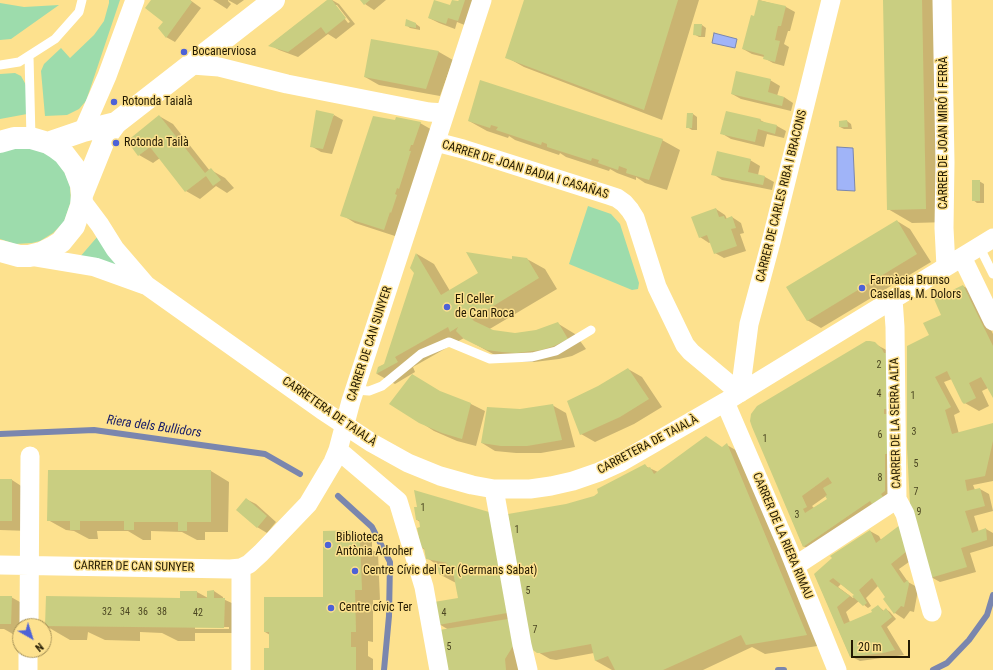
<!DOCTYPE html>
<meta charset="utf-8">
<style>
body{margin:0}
#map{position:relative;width:993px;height:670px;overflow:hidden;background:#fde18e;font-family:"Roboto Condensed",sans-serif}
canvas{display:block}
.north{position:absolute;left:12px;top:618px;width:40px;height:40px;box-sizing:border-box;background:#fde18e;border:1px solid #a69156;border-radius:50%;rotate:141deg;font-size:11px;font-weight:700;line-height:16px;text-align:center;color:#231a02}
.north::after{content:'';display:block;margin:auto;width:14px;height:18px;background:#4d62d7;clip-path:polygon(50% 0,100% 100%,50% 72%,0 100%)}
.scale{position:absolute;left:851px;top:640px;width:59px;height:18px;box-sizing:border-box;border:2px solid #231a02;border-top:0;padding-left:5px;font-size:12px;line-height:14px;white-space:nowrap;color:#231a02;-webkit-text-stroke:3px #fde18e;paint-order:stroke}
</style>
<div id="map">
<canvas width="993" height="670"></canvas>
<div class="north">N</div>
<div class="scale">20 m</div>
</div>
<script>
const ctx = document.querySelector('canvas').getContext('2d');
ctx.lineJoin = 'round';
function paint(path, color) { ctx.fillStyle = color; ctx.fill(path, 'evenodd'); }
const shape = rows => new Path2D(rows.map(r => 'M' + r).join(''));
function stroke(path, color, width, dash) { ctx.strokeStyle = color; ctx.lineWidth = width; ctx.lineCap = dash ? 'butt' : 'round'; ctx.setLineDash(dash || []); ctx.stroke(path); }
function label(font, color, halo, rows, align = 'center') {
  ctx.font = font + ' "Roboto Condensed",sans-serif'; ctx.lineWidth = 3; ctx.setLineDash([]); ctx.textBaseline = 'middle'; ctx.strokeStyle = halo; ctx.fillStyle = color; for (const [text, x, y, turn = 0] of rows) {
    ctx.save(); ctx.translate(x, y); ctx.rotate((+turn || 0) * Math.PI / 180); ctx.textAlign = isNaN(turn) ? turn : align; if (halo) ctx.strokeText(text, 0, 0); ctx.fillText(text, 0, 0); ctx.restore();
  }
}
paint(shape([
 [109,0,120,0,86,101,79,109,67,115,45,116,41,71,44,64,61,48,70,58,94,35,104,21,109,3],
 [0,3,24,7,59,5,11,39,0,40],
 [15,73,21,76,26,85,27,114,0,119,0,74],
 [12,148,35,148,55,159,65,173,70,186,71,201,64,222,53,233,40,241,32,243,15,244,0,239,0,152],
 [588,206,611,214,620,224,639,283,638,289,632,290,569,264],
 [98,236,130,275,79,258]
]), '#9ddcac');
const water = shape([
 [714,33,737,39,735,48,712,43,714,33],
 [837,147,853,148,855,191,837,190,837,147]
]);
paint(water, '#a0b4f8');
stroke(water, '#7a86ae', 1);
paint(shape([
 [152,0,190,0,201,8,175,42,166,37,164,21],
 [213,0,244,0,237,5,228,0,228,1,231,4,227,9],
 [328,0,332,0,339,4,355,24,336,39,328,34,298,57,279,50,270,45],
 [334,5,337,5,350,22,348,23],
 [362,0,386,0,374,10,365,4],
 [460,0,476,0,467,26,457,22,455,29,439,23,429,18,459,2],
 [525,0,699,0,662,120,524,67,506,57],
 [759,0,786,7,795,12,790,31,788,31,784,44,789,47,784,66,773,63,764,58,764,57,752,54,743,49,755,18],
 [884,0,946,0,950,222,912,223,888,209],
 [416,24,420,27,420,30,410,28,406,25],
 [702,25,706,28,705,37,699,37,694,34],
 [372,40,439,52,453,60,440,96,379,85,365,77],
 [770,80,780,86,777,96,784,97,793,103,791,111,741,99,732,94],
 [693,114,697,117,697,130,692,130,687,127],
 [334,115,343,120,332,154,321,152,311,146],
 [159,116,173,124,210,171,211,170,225,178,234,188,227,193,216,186,200,199,186,191,160,158,153,163,139,155],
 [760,120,766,123,777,126,786,131,784,138,767,134,764,147,731,139,721,133],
 [469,121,662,140,680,150,667,190,645,183,636,177,636,180,617,173,610,169,609,171,566,157,560,153,559,155,515,140,509,136,508,138,487,131],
 [847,121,851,124,852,129,844,129,840,127],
 [420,123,434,131,398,237,355,223,342,215],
 [750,160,760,166,758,175,765,177,774,182,772,190,722,180,713,174],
 [979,181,984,184,984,203,977,203,973,200],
 [716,209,725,215,727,219,732,217,741,223,744,233,740,234,746,251,724,258,715,253,711,242,709,243,700,237],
 [897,221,910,229,931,262,821,328,807,320],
 [417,254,434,264,450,291,513,260,527,259,545,269,557,289,488,330,515,334,536,331,557,323,575,334,586,349,572,356,559,359,534,362,520,362,506,360,493,354,464,338,413,367,415,372,395,384,377,374,379,367,385,364,415,273],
 [963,286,972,291,993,334,993,396,988,388,982,391,989,406,979,411,963,402,952,379,944,382,960,412,954,415,959,434,993,424,993,481,973,485,975,490,980,489,989,494,993,511,974,516,979,532,986,529,993,533,993,546,970,553,976,572,940,582,931,577,929,336],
 [877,345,892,353,894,497,813,551,803,546,759,440],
 [826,496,828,499,814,508,812,506],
 [628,369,642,377,662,407,634,424,595,442,581,434,599,387],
 [445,394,471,404,485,411,476,446,457,441,434,431,420,422],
 [552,405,566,413,575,447,541,453,516,453,495,451,482,443,520,410],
 [727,445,744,455,824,645,765,654,752,647,703,670,612,670,596,661,594,653,556,660,550,659,536,651,567,505,594,497,645,466,658,472,723,448],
 [211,471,229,482,228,532,205,532,205,540,197,540,182,532,151,531,151,540,143,540,128,531,97,531,98,539,89,539,74,531,66,530,48,520],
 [0,480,12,480,29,491,29,531,0,530],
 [246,499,256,504,276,522,267,533,257,527],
 [489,513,519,670,447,670,449,630,439,624,459,599,456,583,439,574,443,565,436,564,427,558,425,550,422,548,420,522,417,520],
 [354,531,372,542,372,550,378,553,380,600,373,600,373,642,368,641,368,656,373,659,373,670,265,670,270,649,270,635,265,632,324,598],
 [870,531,879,536,881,540,916,557,899,569,908,582,917,587,918,590,914,612,910,611,904,619,895,613,887,597,878,586,866,598,871,606,868,608,859,601,846,612,850,622,872,613,878,606,884,611,886,609,890,612,896,619,887,627,904,655,860,661,850,656,815,575],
 [841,584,855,595,853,598,838,587],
 [214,591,223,597,223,599,234,604,233,633,195,633,195,641,178,641,162,633,140,632,140,641,105,640,88,632,87,640,70,640,46,626,181,599,181,592,197,592,208,598],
 [195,627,229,627,229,629,195,629],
 [0,597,11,597,36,611,20,626,20,638,4,629,0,629]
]), '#0003');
stroke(shape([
 [0,434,94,430,265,454,300,474],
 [338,496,372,527,390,562,389,616,384,670],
 [778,670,784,670],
 [933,670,947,663,969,640,987,615,993,595]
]), '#7a86ae', 6);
paint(shape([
 [151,0,190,0,192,2,166,38,158,28,163,22,145,8],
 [327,0,332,0,346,18,326,34,321,27,288,52,268,46],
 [360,0,370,0,364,5],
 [434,0,450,5,452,0,458,1,459,0,465,0,458,21,448,18,446,24,428,18],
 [524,0,678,0,644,110,505,58],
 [758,0,786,6,781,26,778,26,775,40,780,41,775,62,763,59,764,55,742,49,751,15,754,16],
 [883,0,922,0,926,209,887,210],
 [406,19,416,23,416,28,405,26],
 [694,24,702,24,701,36,693,35],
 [371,39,439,51,426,89,364,77],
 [736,71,771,79,768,92,784,97,782,106,731,94],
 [480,80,663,139,649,180,626,173,627,169,619,166,618,170,598,163,599,160,592,158,591,161,547,147,547,144,542,142,541,145,496,130,498,127,491,125,490,128,468,121],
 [316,110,334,114,323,149,310,147],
 [726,111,761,119,760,121,777,125,775,134,758,129,755,142,720,134],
 [687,113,693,113,692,128,686,128],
 [159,115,205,173,211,168,221,180,213,186,206,176,185,192,150,147,138,156,127,141],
 [373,116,395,120,396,117,421,122,413,145,411,145,409,151,411,151,399,189,397,188,395,194,397,195,391,213,390,212,384,230,340,216],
 [847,120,848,127,839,127,839,121],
 [717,151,751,159,748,172,765,176,763,185,711,175],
 [972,180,980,180,980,201,972,201],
 [716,208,719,217,724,216,725,219,732,216,736,228,731,229,737,246,714,254,707,235,699,238,691,217],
 [897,220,917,254,807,321,786,287],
 [466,252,512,259,512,256,527,258,539,278,472,319,474,321,493,330,515,333,536,330,558,322,568,339,554,346,541,350,516,353,502,352,487,350,474,344,464,339,456,331,458,327,450,332,448,327,395,357,398,362,376,374,378,367,384,364,414,273,410,268,416,253,441,295,478,273],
 [963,285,993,346,993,398,981,377,969,383,976,398,964,404,962,402,947,371,935,377,951,407,945,410,952,434,993,423,993,441,985,476,965,480,967,491,980,488,985,506,965,511,972,533,986,528,987,540,961,548,967,567,930,578,910,505,907,448,907,346,929,335,923,323,941,315,934,299],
 [866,341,870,341,875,342,882,349,884,353,887,353,888,409,884,409,884,414,888,414,889,454,885,454,885,491,881,494,883,497,872,504,870,501,803,547,752,427,750,421,751,414,757,406],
 [828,477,832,483,823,488,827,495,825,496,827,499,805,513,803,509,807,507,802,496],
 [628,368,649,399,620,417,580,435,567,401,598,386],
 [412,374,440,391,471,403,462,439,442,433,419,423,389,404],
 [553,404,562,440,527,446,501,446,481,443,487,407,520,409],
 [706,436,722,447,727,443,807,635,746,645,741,635,663,670,615,670,608,656,595,661,591,644,542,653,537,653,533,650,531,647,508,514,566,504,594,496,598,493,597,489,645,464,648,468,650,467,654,474],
 [48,470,211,470,211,522,187,522,187,531,178,531,178,522,134,522,134,530,124,530,124,521,80,521,80,530,70,530,70,521,47,521],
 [0,479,12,479,12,521,0,521],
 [414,490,489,512,507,613,438,625,434,602,458,598,453,572,439,574,437,565,448,563,426,559,424,548,421,548,417,528,420,527,419,520,416,520,414,507,417,507],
 [246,498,267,516,257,528,236,510],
 [900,525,907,551,891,564,904,583,908,580,909,584,904,607,901,606,894,614,883,599,885,597,872,578,859,590,867,603,863,606,852,596,854,595,833,578,829,581,850,596,837,607,844,624,872,612,871,610,878,605,883,611,886,608,892,617,881,626,895,650,883,653,850,657,814,574,832,558,830,556,870,530,876,543],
 [355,530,355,542,360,542,362,590,355,590,356,632,351,632,351,647,356,647,356,670,264,670,264,648,269,648,269,632,264,632,264,597,323,597,323,531],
 [214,590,214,598,225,598,224,628,45,626,46,596,180,598,180,591,197,591,197,598,207,598,207,591],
 [0,596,12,596,11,624,0,624],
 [508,619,513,646,505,659,506,670,446,670,439,630]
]), '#c9ce81');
stroke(shape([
 [29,56,31,138],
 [0,65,19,62,55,39,79,12,82,0],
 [979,246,993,274],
 [355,390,369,391,382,386,421,354,449,342,490,359,532,357,556,351,591,330]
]), '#fff', 9);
stroke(shape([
 [942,0,945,162,944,228,946,267],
 [192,65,219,67,287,84,429,112,445,113],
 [83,131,107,76,135,0],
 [436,142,463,149,608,195,617,198,624,203,630,210,635,218,657,287,685,345,691,352,740,393],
 [82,201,100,225,115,249,146,285,322,410,372,443,408,463,440,476,472,485,494,489,530,489,551,486,573,481,599,472,621,462,725,402,993,238],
 [29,256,95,267,145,285],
 [962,257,993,321],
 [893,299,895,327,897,499,905,514,932,612],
 [740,393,749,324,771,242,831,0],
 [725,402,787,546,837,670],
 [338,450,398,501,424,587,439,670],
 [494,489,522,645,528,670],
 [0,565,230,569,241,568,249,564,261,553,308,504,333,462,338,450,351,401,482,0],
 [795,566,897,499],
 [29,626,30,456],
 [28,670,28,650],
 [241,670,241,568]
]), '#fff', 19);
stroke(shape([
 [0,142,14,138,31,138,48,143,56,148,64,154,74,167,81,185,82,195,81,206,74,226,61,242,53,247,41,253,29,256,19,256,0,251],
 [48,143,83,131,116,123],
 [82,195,105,138,116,123,274,0]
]), '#fff', 22);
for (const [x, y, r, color] of [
 [184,52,4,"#4d62d7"],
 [114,102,4,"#4d62d7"],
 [116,143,4,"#4d62d7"],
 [862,288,4,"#4d62d7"],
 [447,307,4,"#4d62d7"],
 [328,545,4,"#4d62d7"],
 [355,571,4,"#4d62d7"],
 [331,608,4,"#4d62d7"]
]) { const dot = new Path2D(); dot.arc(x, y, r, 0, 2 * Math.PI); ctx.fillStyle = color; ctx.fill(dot); stroke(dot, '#fde18e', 1.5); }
label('10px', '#4c4722', null, [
 ["2",879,365],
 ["4",879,394],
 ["1",913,396],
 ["3",914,432],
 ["6",880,435],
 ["1",765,439],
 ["5",916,464],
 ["8",880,478],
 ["7",916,492],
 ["1",423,508],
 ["9",919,512],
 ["3",797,515],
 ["1",517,530],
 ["5",528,591],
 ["32",107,612],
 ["34",125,612],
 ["36",143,612],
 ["38",162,612],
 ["42",198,613],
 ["4",444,613],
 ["7",535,630],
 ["5",449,647]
]);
label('12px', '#231a02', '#fde18e', [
 ["Bocanerviosa",192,52],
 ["Rotonda Taialà",122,102],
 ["Rotonda Tailà",124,143],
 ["Farmàcia Brunso",870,281],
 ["Casellas, M. Dolors",870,295],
 ["El Celler",455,300],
 ["de Can Roca",455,314],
 ["Biblioteca",336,538],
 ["Antònia Adroher",336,552],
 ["Centre Cívic del Ter (Germans Sabat)",363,571],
 ["Centre cívic Ter",339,608]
], 'left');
label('12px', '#231a02', '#fde18e', [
 ["CARRER DE JOAN MIRÓ I FERRÀ",944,133,-90],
 ["CARRER DE JOAN BADIA I CASAÑAS",525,170,17],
 ["CARRER DE CARLES RIBA I BRACONS",782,196,-76],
 ["CARRER DE CAN SUNYER",370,344,-72],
 ["CARRETERA DE TAIALÀ",329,412,35],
 ["CARRER DE LA SERRA ALTA",896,423,-91],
 ["CARRETERA DE TAIALÀ",648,445,-28],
 ["CARRER DE LA RIERA RIMAU",782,536,67],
 ["CARRER DE CAN SUNYER",134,567,1]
]);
label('italic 13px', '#171c68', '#fde18e', [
 ["Riera dels Bullidors",154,427,8]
]);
</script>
